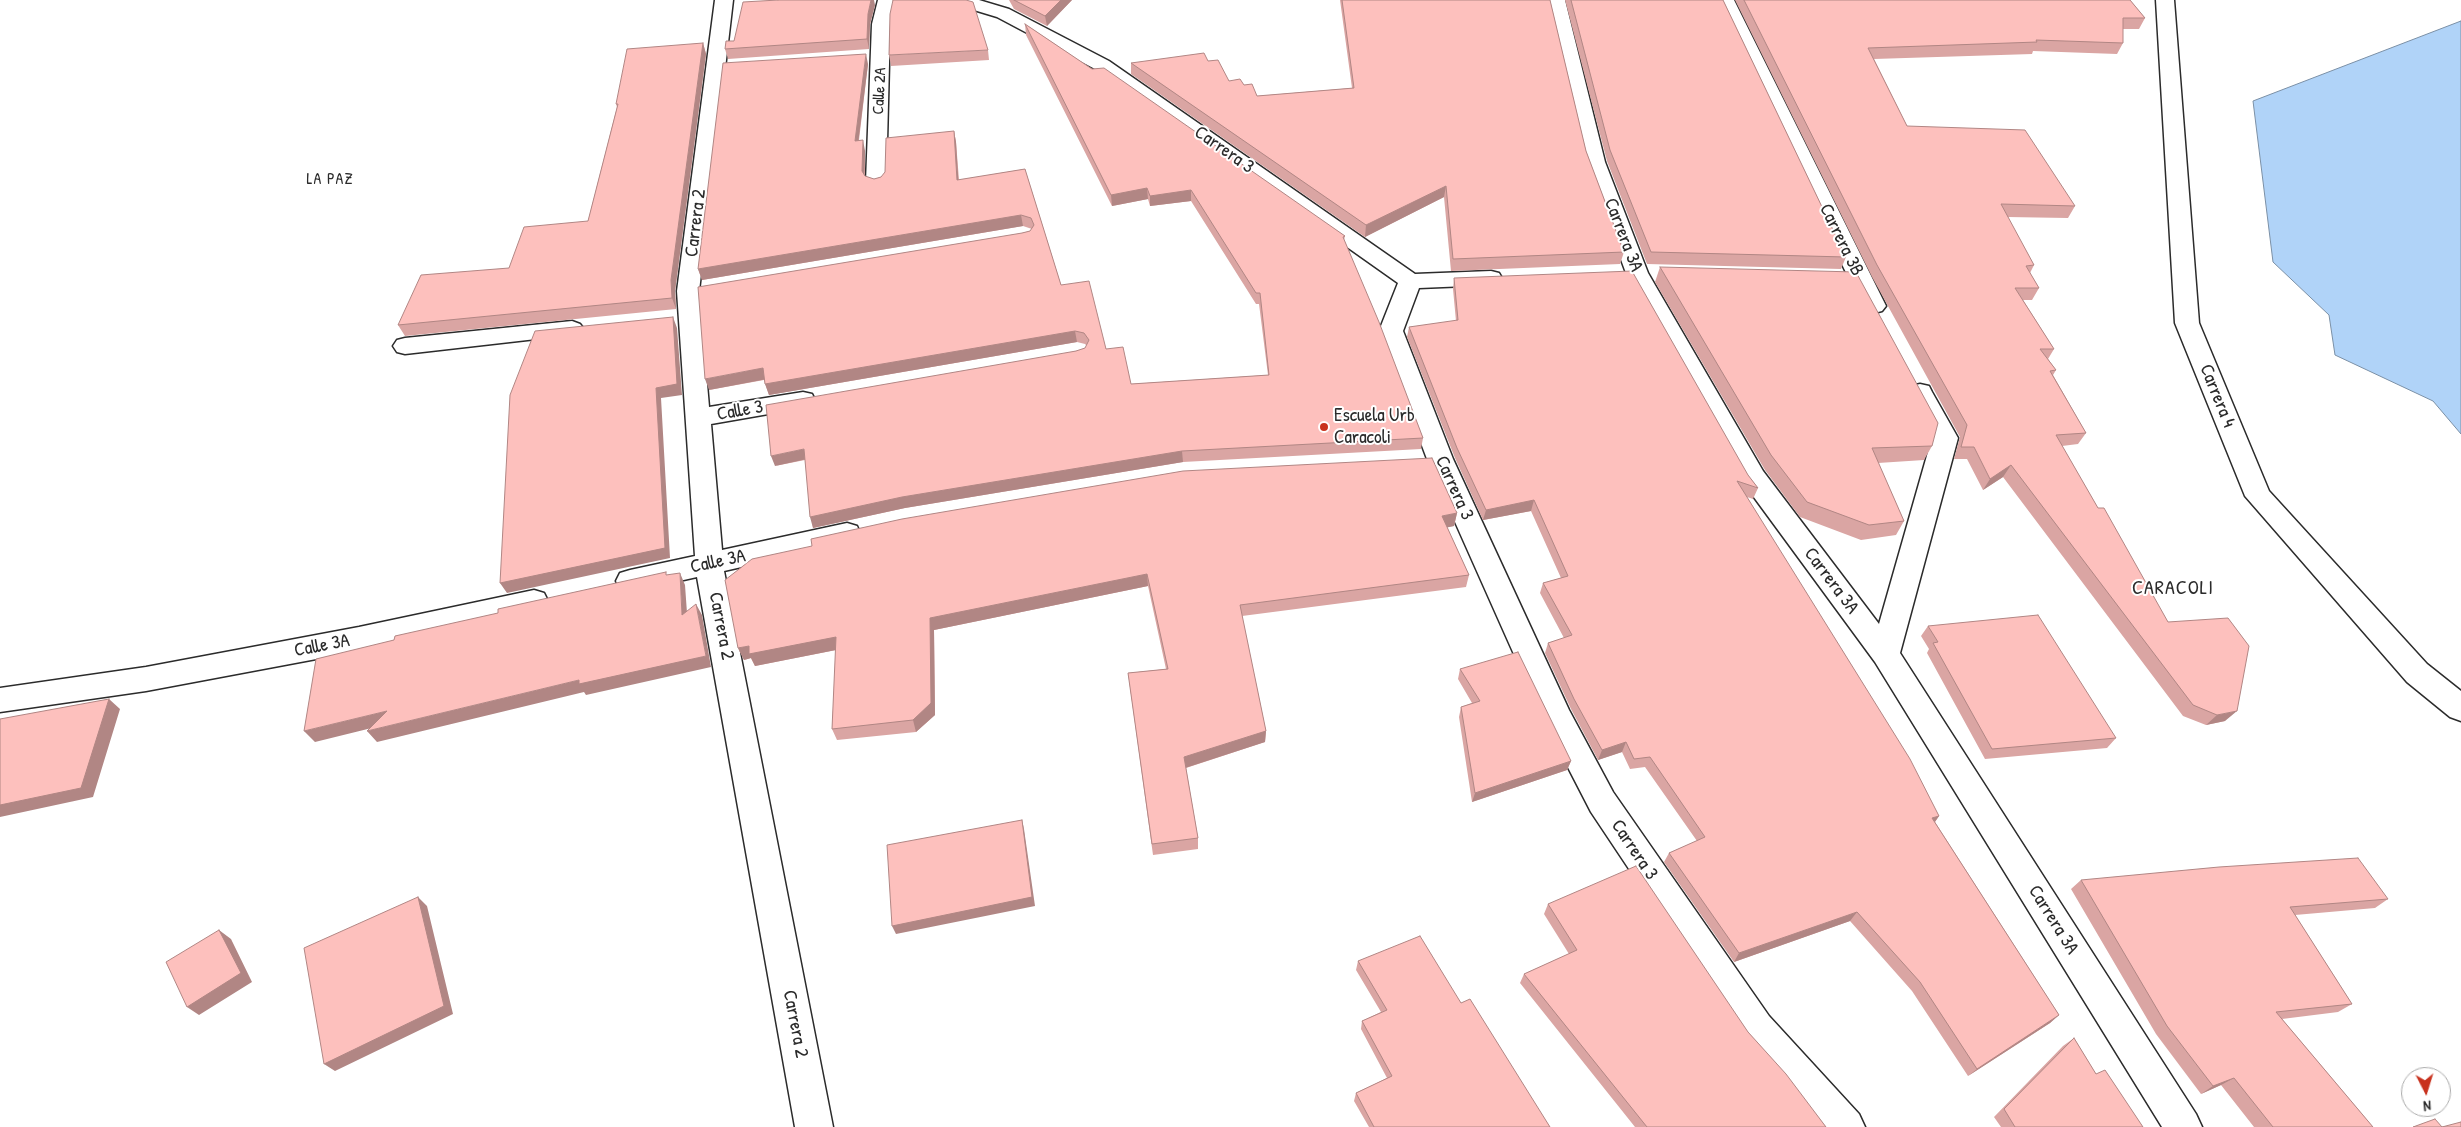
<!DOCTYPE html>
<style>
body{margin:0}
#map{position:relative;width:2461px;height:1127px;overflow:hidden;background:#fff;font-family:"Patrick Hand",sans-serif}
canvas{display:block}
.north{position:absolute;left:2401px;top:1067px;width:50px;height:50px;box-sizing:border-box;background:#fff;border:1px solid #aaa;border-radius:50%;rotate:175deg;font-size:14px;font-weight:700;line-height:20px;text-align:center;color:#2b2b2b}
.north::after{content:'';display:block;margin:auto;width:18px;height:22px;background:#c8321e;clip-path:polygon(50% 0,100% 100%,50% 72%,0 100%)}
</style>
<div id="map">
<canvas width="2461" height="1127"></canvas>
<div class="north">N</div>
</div>
<script>
const ctx = document.querySelector('canvas').getContext('2d');
ctx.lineJoin = 'round';
function paint(path, color) { ctx.fillStyle = color; ctx.fill(path, 'evenodd'); }
const shape = rows => new Path2D(rows.map(r => 'M' + r).join(''));
function stroke(path, color, width, dash) { ctx.strokeStyle = color; ctx.lineWidth = width; ctx.lineCap = dash ? 'butt' : 'round'; ctx.setLineDash(dash || []); ctx.stroke(path); }
function label(font, color, halo, rows, align = 'center') {
  ctx.font = font + ' "Patrick Hand",sans-serif'; ctx.lineWidth = 4; ctx.setLineDash([]); ctx.textBaseline = 'middle'; ctx.strokeStyle = halo; ctx.fillStyle = color; for (const [text, x, y, turn = 0] of rows) {
    ctx.save(); ctx.translate(x, y); ctx.rotate((+turn || 0) * Math.PI / 180); ctx.textAlign = isNaN(turn) ? turn : align; if (halo) ctx.strokeText(text, 0, 0); ctx.fillText(text, 0, 0); ctx.restore();
  }
}
const water = shape([
 [2461,21,2461,434,2433,401,2335,355,2329,315,2273,262,2253,101,2461,21]
]);
paint(water, '#b0d3f8');
stroke(water, '#7b90a6', 1);
const street = shape([
 [715,0,733,0,699,291,709,407,803,392,812,394,815,400,812,406,803,408,711,424,722,550,847,523,857,526,860,533,857,540,847,543,724,571,833,1127,795,1127,697,577,630,592,620,589,616,581,620,573,630,570,695,556,677,291,715,0],
 [878,0,896,0,890,24,886,182,883,186,876,188,869,186,866,182,872,24,878,0],
 [951,0,979,0,1009,9,1109,61,1415,274,1491,271,1499,273,1502,278,1499,283,1491,285,1419,288,1403,331,1453,459,1569,710,1613,792,1769,1016,1859,1114,1865,1127,1821,1127,1743,1040,1591,812,1541,715,1427,459,1379,331,1398,283,1095,69,997,17,954,4,951,0],
 [1547,0,1565,0,1605,162,1648,273,1763,471,1879,624,1932,438,1908,392,1911,386,1920,384,1929,386,1932,392,1958,438,1900,653,2196,1114,2202,1127,2162,1127,1875,662,1745,485,1626,273,1585,162,1547,0],
 [1716,0,1734,0,1886,306,1882,311,1874,313,1866,311,1862,306,1716,0],
 [2156,0,2174,0,2199,323,2269,491,2427,664,2461,691,2461,721,2450,717,2407,682,2245,496,2175,323,2156,0],
 [572,321,580,324,584,329,580,334,405,354,397,352,393,346,397,340,405,338,572,321],
 [534,590,544,593,548,601,544,609,534,612,359,651,146,691,0,712,0,688,146,667,359,627,534,590]
]);
stroke(street, '#2b2b2b', 3);
paint(street, '#fff');
paint(shape([
 [1009,0,1072,0,1047,26,1014,9],
 [1340,0,1550,0,1586,151,1624,252,1620,264,1451,271,1444,197,1365,237,1131,74,1131,63,1208,61,1229,81,1244,85,1257,96,1352,88],
 [1565,0,1723,0,1846,257,1841,269,1647,264,1607,161],
 [1735,0,2130,0,2145,18,2139,29,2123,29,2123,43,2117,54,2033,51,2032,54,1874,59,1907,126,2075,206,2068,218,2007,217,2034,265,2030,273,2039,288,2032,300,2023,300,2054,349,2048,359,2056,370,2053,375,2086,433,2078,444,2062,446,2098,508,2168,622,2225,721,2206,725,2183,716,2003,477,1983,490,1967,459,1954,459,1960,437,1872,277],
 [875,5,870,24,869,49,728,59,725,49,734,41],
 [1025,24,1092,69,1345,236,1344,240,1423,438,1421,449,1183,462,905,508,813,528,805,460,775,466,1076,351,1085,348,1087,346,1085,344,1077,342,769,395,764,380,709,390,1022,233,1030,231,1032,229,1023,226,702,280,698,269,868,64,859,140,865,151,865,176,874,179,881,177,954,131,956,142,959,180,1025,169,1061,285,1131,384,1268,375,1259,304,1256,304,1191,201,1150,206,1148,199,1112,206,1026,35],
 [703,43,706,54,675,291,676,309,405,336,398,325,509,268,588,221,617,107,616,104],
 [988,50,989,60,891,66,889,55],
 [1660,267,1932,446,1924,460,1878,463,1904,521,1896,535,1861,540,1800,517,1765,470,1655,282],
 [1454,278,1748,475,1758,488,1753,499,1747,497,1939,816,1935,822,2059,1015,2050,1023,1968,1076,1912,991,1850,921,1734,962,1664,862,1669,853,1697,841,1645,767,1630,769,1622,752,1598,760,1571,709,1545,653,1548,643,1564,638,1540,593,1543,583,1561,578,1531,511,1483,520,1455,458,1407,337,1409,327,1456,321,1453,289],
 [1457,513,1454,526,1447,527,1469,575,1466,587,1242,616,1266,731,1265,742,1186,768,1198,838,1198,849,1153,855,1128,673,1166,669,1148,586,934,630,935,715,916,732,837,740,832,729,836,650,755,666,751,658,744,660,738,648],
 [1928,626,2116,738,2107,748,1985,759,1927,653,1929,649,1921,636],
 [1460,669,1571,761,1567,770,1472,802,1459,717,1461,707,1472,703,1458,679],
 [2081,880,2388,899,2375,908,2295,915,2352,1004,2338,1012,2282,1019,2373,1127,2254,1127,2221,1085,2201,1094,2156,1034,2071,889],
 [1548,904,1748,1032,1826,1127,1635,1127,1520,983,1524,974,1569,954,1544,914],
 [1358,961,1461,1003,1550,1127,1369,1127,1354,1101,1356,1093,1387,1078,1361,1029,1362,1021,1381,1012,1356,970],
 [2074,1038,2096,1074,2143,1127,2001,1127,1994,1117,2063,1046]
]), '#daa5a3');
paint(shape([
 [871,0,874,0,875,5,870,24,869,49,867,39,868,14],
 [1061,0,1072,0,1047,26,1045,16],
 [703,43,706,54,675,291,676,309,672,298,671,280],
 [866,54,868,64,857,152,855,141],
 [954,131,956,142,959,191,957,180],
 [863,140,865,151,864,182,862,171],
 [1446,186,1444,197,1365,237,1366,225],
 [1147,188,1148,199,1112,206,1111,195],
 [1191,190,1191,201,1150,206,1150,196],
 [1021,215,1023,226,702,280,698,269],
 [673,317,677,328,682,395,661,398,670,558,507,593,500,583],
 [1075,331,1077,342,769,395,765,384],
 [763,368,767,379,709,390,705,379],
 [804,449,807,459,775,466,771,456],
 [1182,451,1183,462,905,508,813,528,810,517,902,497],
 [2011,465,2003,477,1983,490,1990,479],
 [1534,500,1531,511,1483,520,1486,510],
 [1457,513,1454,526,1440,529,1442,516],
 [680,573,685,585,688,627,682,615],
 [1147,574,1148,586,934,630,935,715,916,732,913,720,930,618],
 [696,604,702,615,711,667,586,695,584,692,377,742,367,731,579,680,706,656],
 [836,637,841,649,755,666,751,658,744,660,738,648,749,646],
 [109,699,120,709,93,797,0,817,0,805],
 [387,711,396,722,315,742,304,731],
 [2237,711,2225,721,2206,725,2217,715],
 [1266,731,1265,742,1185,768,1184,757],
 [1626,742,1622,752,1598,760,1602,750],
 [1571,761,1567,770,1472,802,1475,793],
 [1939,816,1932,826,1932,818],
 [1022,820,1024,829,1035,906,896,934,892,926],
 [418,897,427,906,453,1014,335,1071,324,1064],
 [1857,912,1850,921,1734,962,1739,953],
 [219,930,231,939,252,982,199,1015,187,1007],
 [2059,1015,2050,1023,1968,1076,1977,1069],
 [2234,1078,2221,1085,2201,1094,2213,1086]
]), '#b18684');
const building = shape([
 [778,0,871,0,868,14,867,39,725,49,726,41,734,41,743,2,778,0],
 [893,0,966,0,973,2,988,50,889,55,890,14,893,0],
 [1014,0,1061,0,1045,16,1014,0],
 [1342,0,1550,0,1586,151,1624,252,1453,259,1446,186,1366,225,1131,63,1204,53,1208,61,1218,60,1229,81,1240,79,1244,85,1252,84,1257,96,1354,88,1342,0],
 [1571,0,1723,0,1846,257,1651,252,1610,150,1571,0],
 [1744,0,2130,0,2145,18,2123,18,2123,43,2036,40,2037,42,1868,48,1907,126,2025,130,2075,206,2001,204,2034,265,2026,266,2039,288,2015,288,2054,349,2040,349,2056,370,2050,371,2086,433,2056,435,2098,508,2104,508,2168,622,2228,618,2249,646,2237,711,2217,715,2193,705,2011,465,1990,479,1974,447,1961,447,1967,425,1877,265,1744,0],
 [1025,24,1092,69,1104,68,1345,236,1343,237,1379,322,1423,438,1182,451,902,497,810,517,804,449,771,456,766,405,1076,351,1085,348,1089,340,1084,333,1075,331,765,384,763,368,705,379,698,287,1022,233,1030,231,1034,225,1031,218,1021,215,698,269,723,63,866,54,855,141,863,140,862,171,865,176,874,179,881,177,885,172,886,138,954,131,957,180,1025,169,1061,285,1089,281,1106,349,1123,347,1131,384,1269,375,1260,293,1256,293,1191,190,1150,196,1147,188,1111,195,1025,24],
 [703,43,671,280,672,298,398,325,421,275,509,268,524,227,588,221,618,104,616,104,627,49,703,43],
 [1660,267,1856,272,1938,423,1932,446,1872,448,1904,521,1869,525,1807,502,1771,455,1660,267],
 [1632,271,1748,475,1758,488,1737,481,1910,759,1939,816,1932,818,2059,1015,1977,1069,1920,982,1857,912,1739,953,1669,853,1705,837,1650,757,1634,759,1626,742,1602,750,1574,699,1548,643,1572,635,1543,583,1568,576,1534,500,1486,510,1457,448,1409,327,1458,320,1454,278,1632,271],
 [673,317,677,384,656,388,665,548,500,583,510,395,535,331,673,317],
 [1432,458,1457,513,1442,516,1469,575,1240,605,1266,731,1184,757,1198,838,1152,844,1128,673,1168,669,1147,574,930,618,931,703,913,720,832,729,836,637,749,654,749,646,738,648,725,580,752,559,812,546,811,539,902,519,1183,471,1432,458],
 [666,572,666,575,680,573,682,615,696,604,706,656,579,684,579,680,367,731,387,711,304,731,316,659,394,640,395,636,498,613,498,609,666,572],
 [2038,615,2116,738,1992,749,1933,643,1938,642,1928,626,2038,615],
 [1518,652,1571,761,1475,793,1461,707,1480,701,1460,669,1518,652],
 [109,699,81,788,0,805,0,719,109,699],
 [1022,820,1032,897,892,926,887,845,1022,820],
 [2358,858,2388,899,2290,907,2352,1004,2276,1012,2373,1127,2273,1127,2234,1078,2213,1086,2167,1026,2081,880,2219,867,2358,858],
 [1636,866,1748,1032,1786,1074,1826,1127,1647,1127,1524,974,1577,950,1548,904,1636,866],
 [418,897,444,1006,324,1064,304,948,418,897],
 [219,930,241,973,187,1007,166,962,219,930],
 [1420,936,1461,1003,1470,999,1550,1127,1374,1127,1356,1093,1392,1076,1362,1021,1387,1010,1358,961,1420,936],
 [2074,1038,2096,1074,2105,1070,2143,1127,2015,1127,2004,1109,2074,1038],
 [2435,1119,2442,1127,2413,1127,2435,1119],
 [2461,1122,2461,1127,2442,1127,2461,1122]
]);
paint(building, '#fdc0bd');
stroke(building, '#b18684', 1);
for (const [x, y, r, color] of [
 [1324,427,5,"#c8321e"]
]) { const dot = new Path2D(); dot.arc(x, y, r, 0, 2 * Math.PI); ctx.fillStyle = color; ctx.fill(dot); stroke(dot, '#fff', 2); }
label('16px', '#2b2b2b', '#fff', [
 ["Calle 2A",880,91,-87]
]);
ctx.letterSpacing = '1px';
label('16px', '#2b2b2b', '#fff', [
 ["LA PAZ",330,180]
]);
ctx.letterSpacing = '0px';
label('19px', '#2b2b2b', '#fff', [
 ["Carrera 3",1224,150,35],
 ["Carrera 2",696,223,-83],
 ["Carrera 3A",1623,235,69],
 ["Carrera 3B",1841,240,64],
 ["Carrera 4",2217,396,68],
 ["Calle 3",740,411,-10],
 ["Carrera 3",1454,488,66],
 ["Calle 3A",718,562,-12],
 ["Carrera 3A",1831,581,53],
 ["Carrera 2",721,626,79],
 ["Calle 3A",322,646,-11],
 ["Carrera 3",1634,850,56],
 ["Carrera 3A",2053,920,58],
 ["Carrera 2",795,1024,79]
]);
label('19px', '#2b2b2b', '#fff', [
 ["Escuela Urb",1334,416],
 ["Caracoli",1334,438]
], 'left');
ctx.letterSpacing = '1px';
label('20px', '#2b2b2b', '#fff', [
 ["CARACOLI",2173,589]
]);
ctx.letterSpacing = '0px';
</script>
